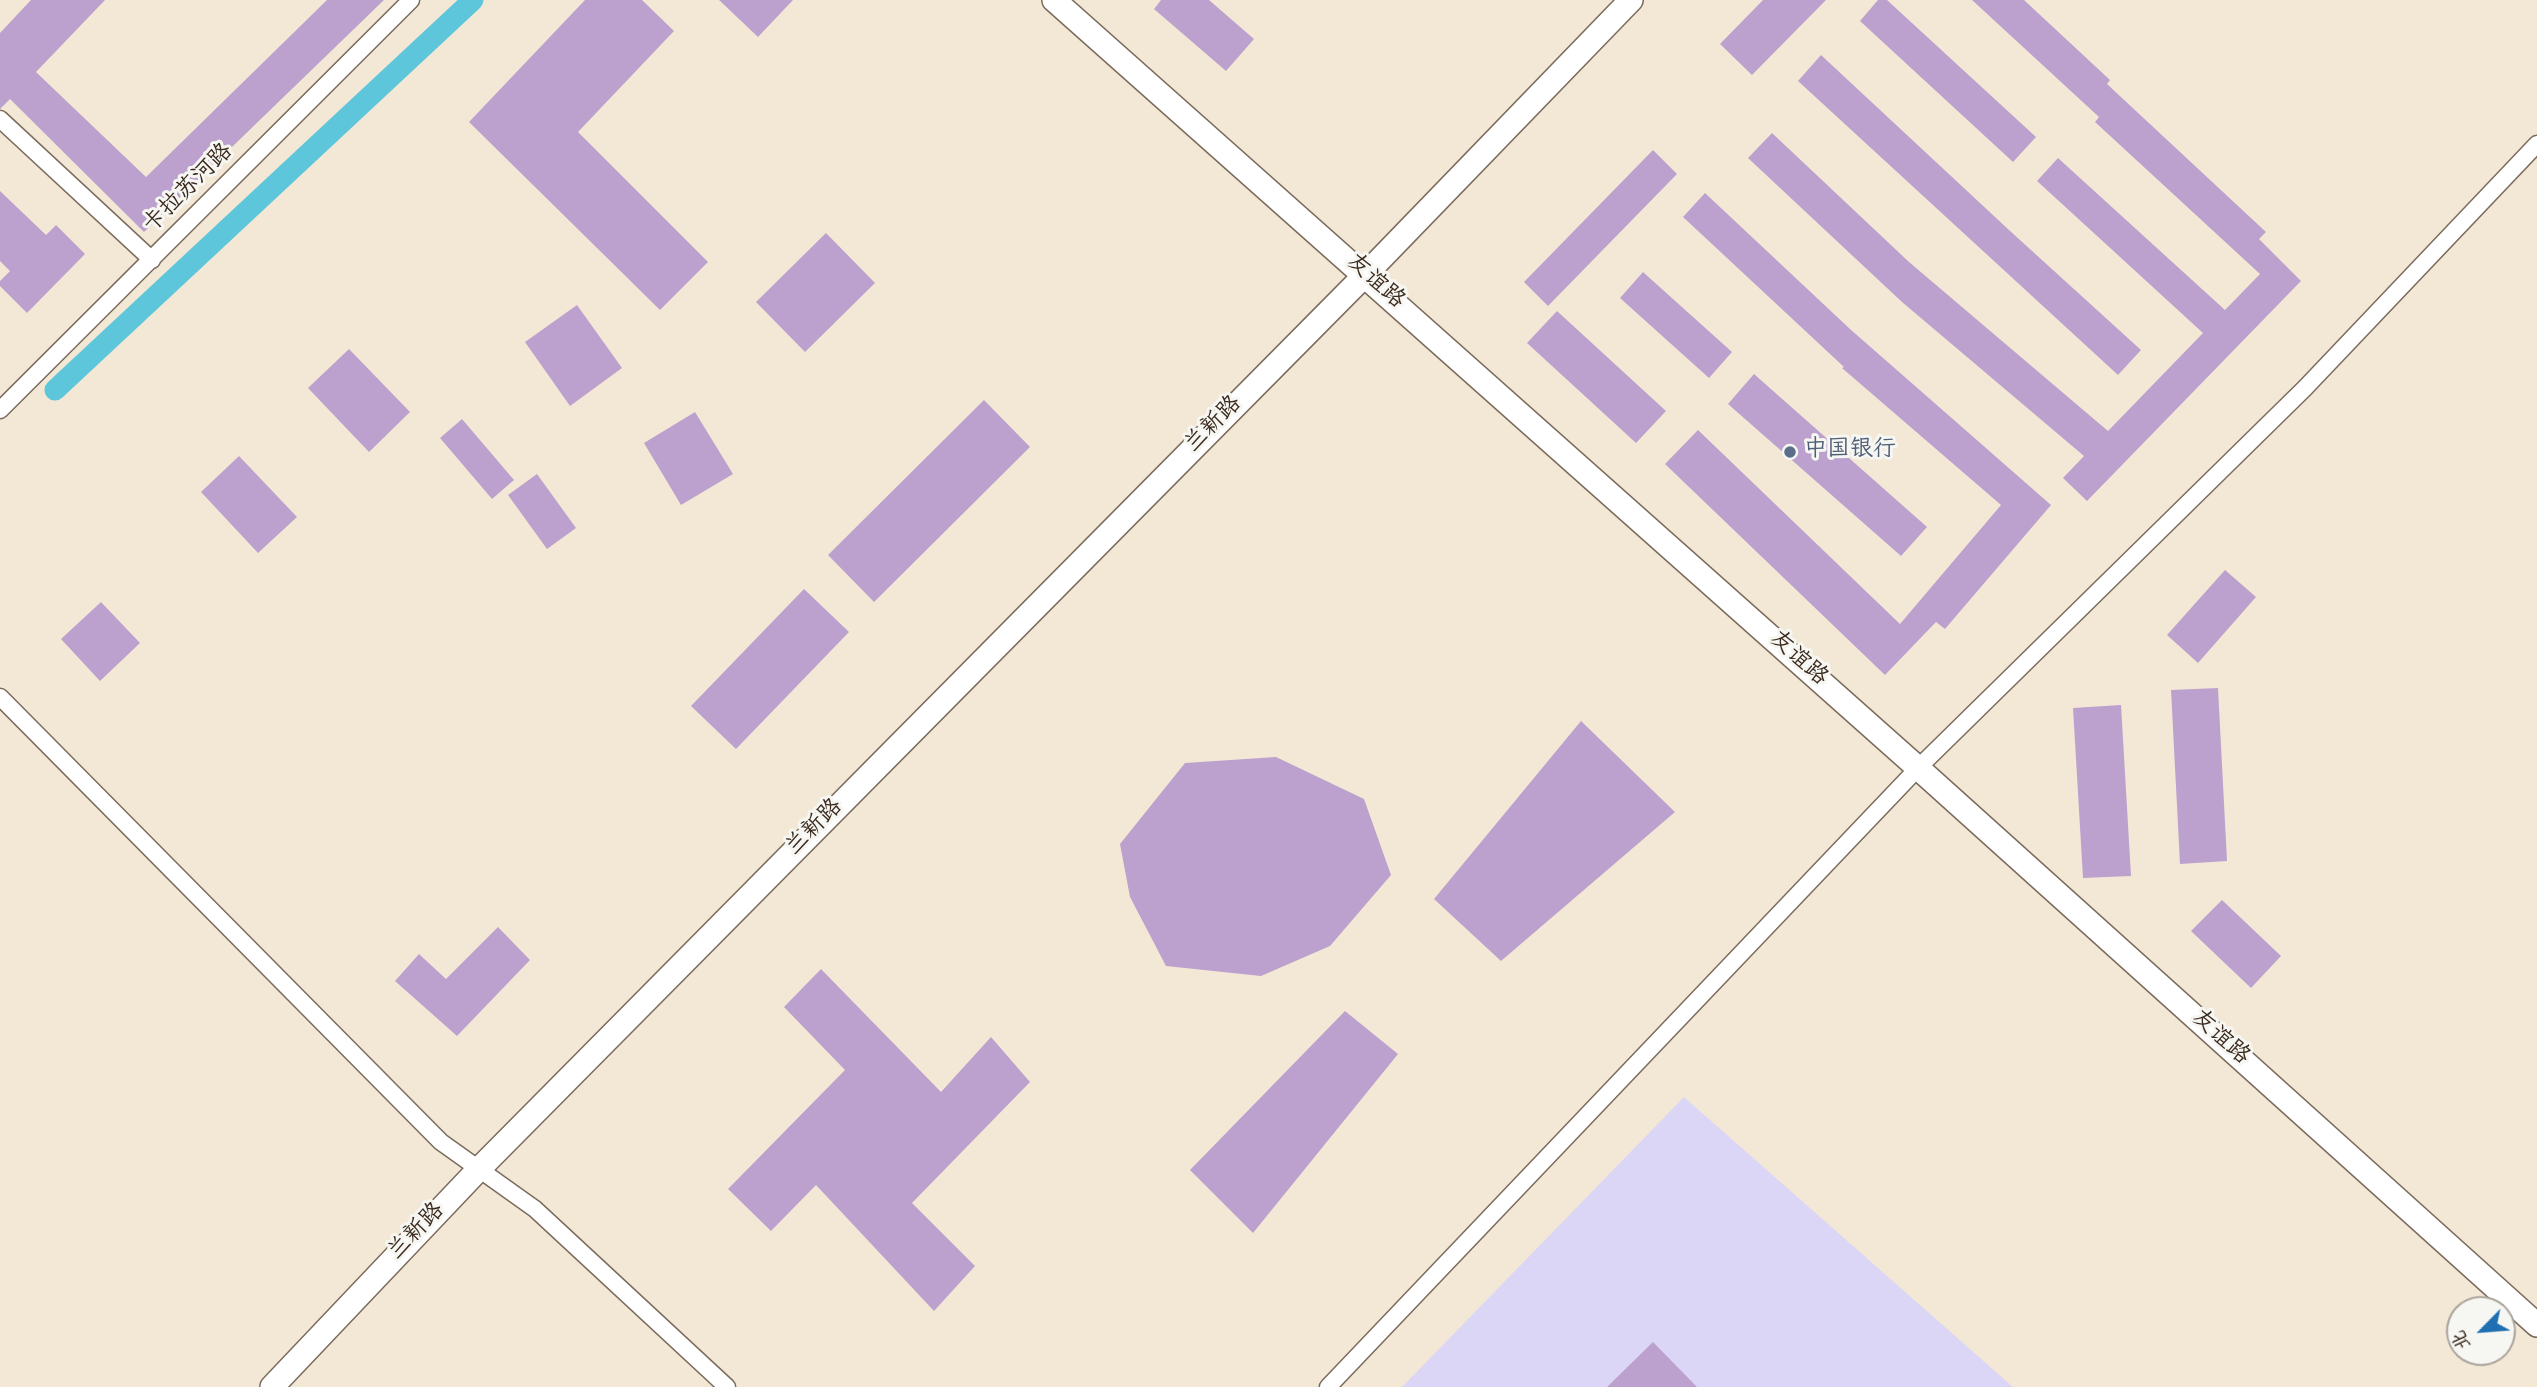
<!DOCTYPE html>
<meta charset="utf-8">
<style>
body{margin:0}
#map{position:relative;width:2537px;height:1387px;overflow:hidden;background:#f3e8d5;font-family:Dekko,"LXGW WenKai TC",sans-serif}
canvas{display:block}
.north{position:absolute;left:2446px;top:1296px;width:70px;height:70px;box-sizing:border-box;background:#f6f6f2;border:2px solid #aba49d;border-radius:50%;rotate:245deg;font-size:19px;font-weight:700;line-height:28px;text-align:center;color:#3b2a1e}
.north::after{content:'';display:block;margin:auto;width:24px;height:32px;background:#1f6fb2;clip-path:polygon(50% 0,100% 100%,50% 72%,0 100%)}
</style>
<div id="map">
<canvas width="2537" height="1387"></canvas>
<div class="north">北</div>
</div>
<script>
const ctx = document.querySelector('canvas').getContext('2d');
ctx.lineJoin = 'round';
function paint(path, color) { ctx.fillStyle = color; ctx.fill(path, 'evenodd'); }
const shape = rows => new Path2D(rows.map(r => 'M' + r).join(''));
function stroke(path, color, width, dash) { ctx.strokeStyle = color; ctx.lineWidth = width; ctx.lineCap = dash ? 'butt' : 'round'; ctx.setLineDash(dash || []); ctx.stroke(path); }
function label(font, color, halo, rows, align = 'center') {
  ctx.font = font + ' Dekko,"LXGW WenKai TC",sans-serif'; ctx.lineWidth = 6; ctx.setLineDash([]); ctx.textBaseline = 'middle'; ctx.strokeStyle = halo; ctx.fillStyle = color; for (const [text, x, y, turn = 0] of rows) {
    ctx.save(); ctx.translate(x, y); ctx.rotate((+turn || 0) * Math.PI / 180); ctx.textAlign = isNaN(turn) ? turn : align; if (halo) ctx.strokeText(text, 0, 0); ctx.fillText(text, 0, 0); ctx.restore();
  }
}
paint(shape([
 [1684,1097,2013,1387,1402,1387]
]), '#dcd6f6');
stroke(shape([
 [55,390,473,0]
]), '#5ec6da', 21);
paint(shape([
 [31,0,105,0,36,72,146,177,327,0,384,0,144,232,10,99,0,109,0,33],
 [585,0,642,0,674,31,578,132,708,262,660,310,469,122],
 [719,0,793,0,758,37],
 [1161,0,1209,0,1254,39,1226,71,1154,9],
 [1763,0,1826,0,1752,75,1720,44],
 [1878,0,1887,0,2036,137,2013,162,1860,21],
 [1972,0,2024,0,2110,80,2107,84,2266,232,2259,239,2301,281,2087,501,2063,478,2084,456,1902,302,1748,158,1772,133,1909,262,2108,431,2203,333,2037,181,2058,158,2225,310,2260,274,2095,122,2099,117],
 [1821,55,2009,230,2141,350,2118,375,1798,81],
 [1653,150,1677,174,1548,306,1524,282],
 [0,191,46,235,56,225,85,254,27,313,0,286,0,281,10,271,0,261],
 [1705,193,1850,329,2051,505,1945,629,1936,622,1885,675,1665,464,1698,430,1900,624,2001,505,1842,368,1844,367,1683,217],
 [826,233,875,283,805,352,756,302],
 [1643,272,1732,352,1709,378,1620,298],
 [577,305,622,368,570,406,525,342],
 [1557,311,1666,411,1636,443,1527,343],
 [349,349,410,412,369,452,308,388],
 [1754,374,1927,527,1901,556,1728,404],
 [984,400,1030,447,874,602,828,555],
 [695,412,733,474,681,505,644,443],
 [462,419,514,480,492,499,440,438],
 [239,456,297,517,258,553,201,492],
 [537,474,576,528,547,549,508,495],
 [2225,570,2256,597,2198,663,2167,635],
 [804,589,849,632,736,749,691,706],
 [101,602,140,643,100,681,61,639],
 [2218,688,2227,861,2180,864,2171,690],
 [2121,705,2131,876,2083,878,2073,708],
 [1581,721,1675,812,1501,961,1434,899],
 [1276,757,1364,799,1391,875,1330,946,1261,976,1166,966,1130,897,1120,844,1185,763],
 [2222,900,2281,956,2251,988,2191,931],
 [498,927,530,960,457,1036,395,981,419,954,446,979],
 [821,969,941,1092,991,1037,1030,1082,912,1203,975,1266,934,1311,816,1185,771,1231,728,1189,845,1070,784,1007],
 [1345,1011,1398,1054,1253,1233,1190,1170],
 [1653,1342,1697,1387,1607,1387]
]), '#bca1ce');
const street = shape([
 [0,119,152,260],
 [0,410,411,0],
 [0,697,441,1142,535,1209,727,1387],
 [1328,1387,1918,768,2305,388,2537,144]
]);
const secondary = shape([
 [1054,0,1918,768,2537,1325],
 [272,1387,478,1170,1365,275,1631,0]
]);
stroke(street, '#7b6c5e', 19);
stroke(secondary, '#7b6c5e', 26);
stroke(street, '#fff', 16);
stroke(secondary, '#fff', 23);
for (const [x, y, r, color] of [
 [1790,452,7,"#5c6f8a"]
]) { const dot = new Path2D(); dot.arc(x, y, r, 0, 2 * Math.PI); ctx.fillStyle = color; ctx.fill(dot); stroke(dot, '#f6f6f2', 2.5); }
label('23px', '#3b2a1e', '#f6f6f2', [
 ["卡拉苏河路",190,190,-45],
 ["友谊路",1374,283,42],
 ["兰新路",1215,426,-45],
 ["友谊路",1797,660,42],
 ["兰新路",816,829,-45],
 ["友谊路",2219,1039,42],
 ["兰新路",418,1233,-46]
]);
label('23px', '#4e5e75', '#f6f6f2', [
 ["中国银行",1804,452]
], 'left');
</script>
